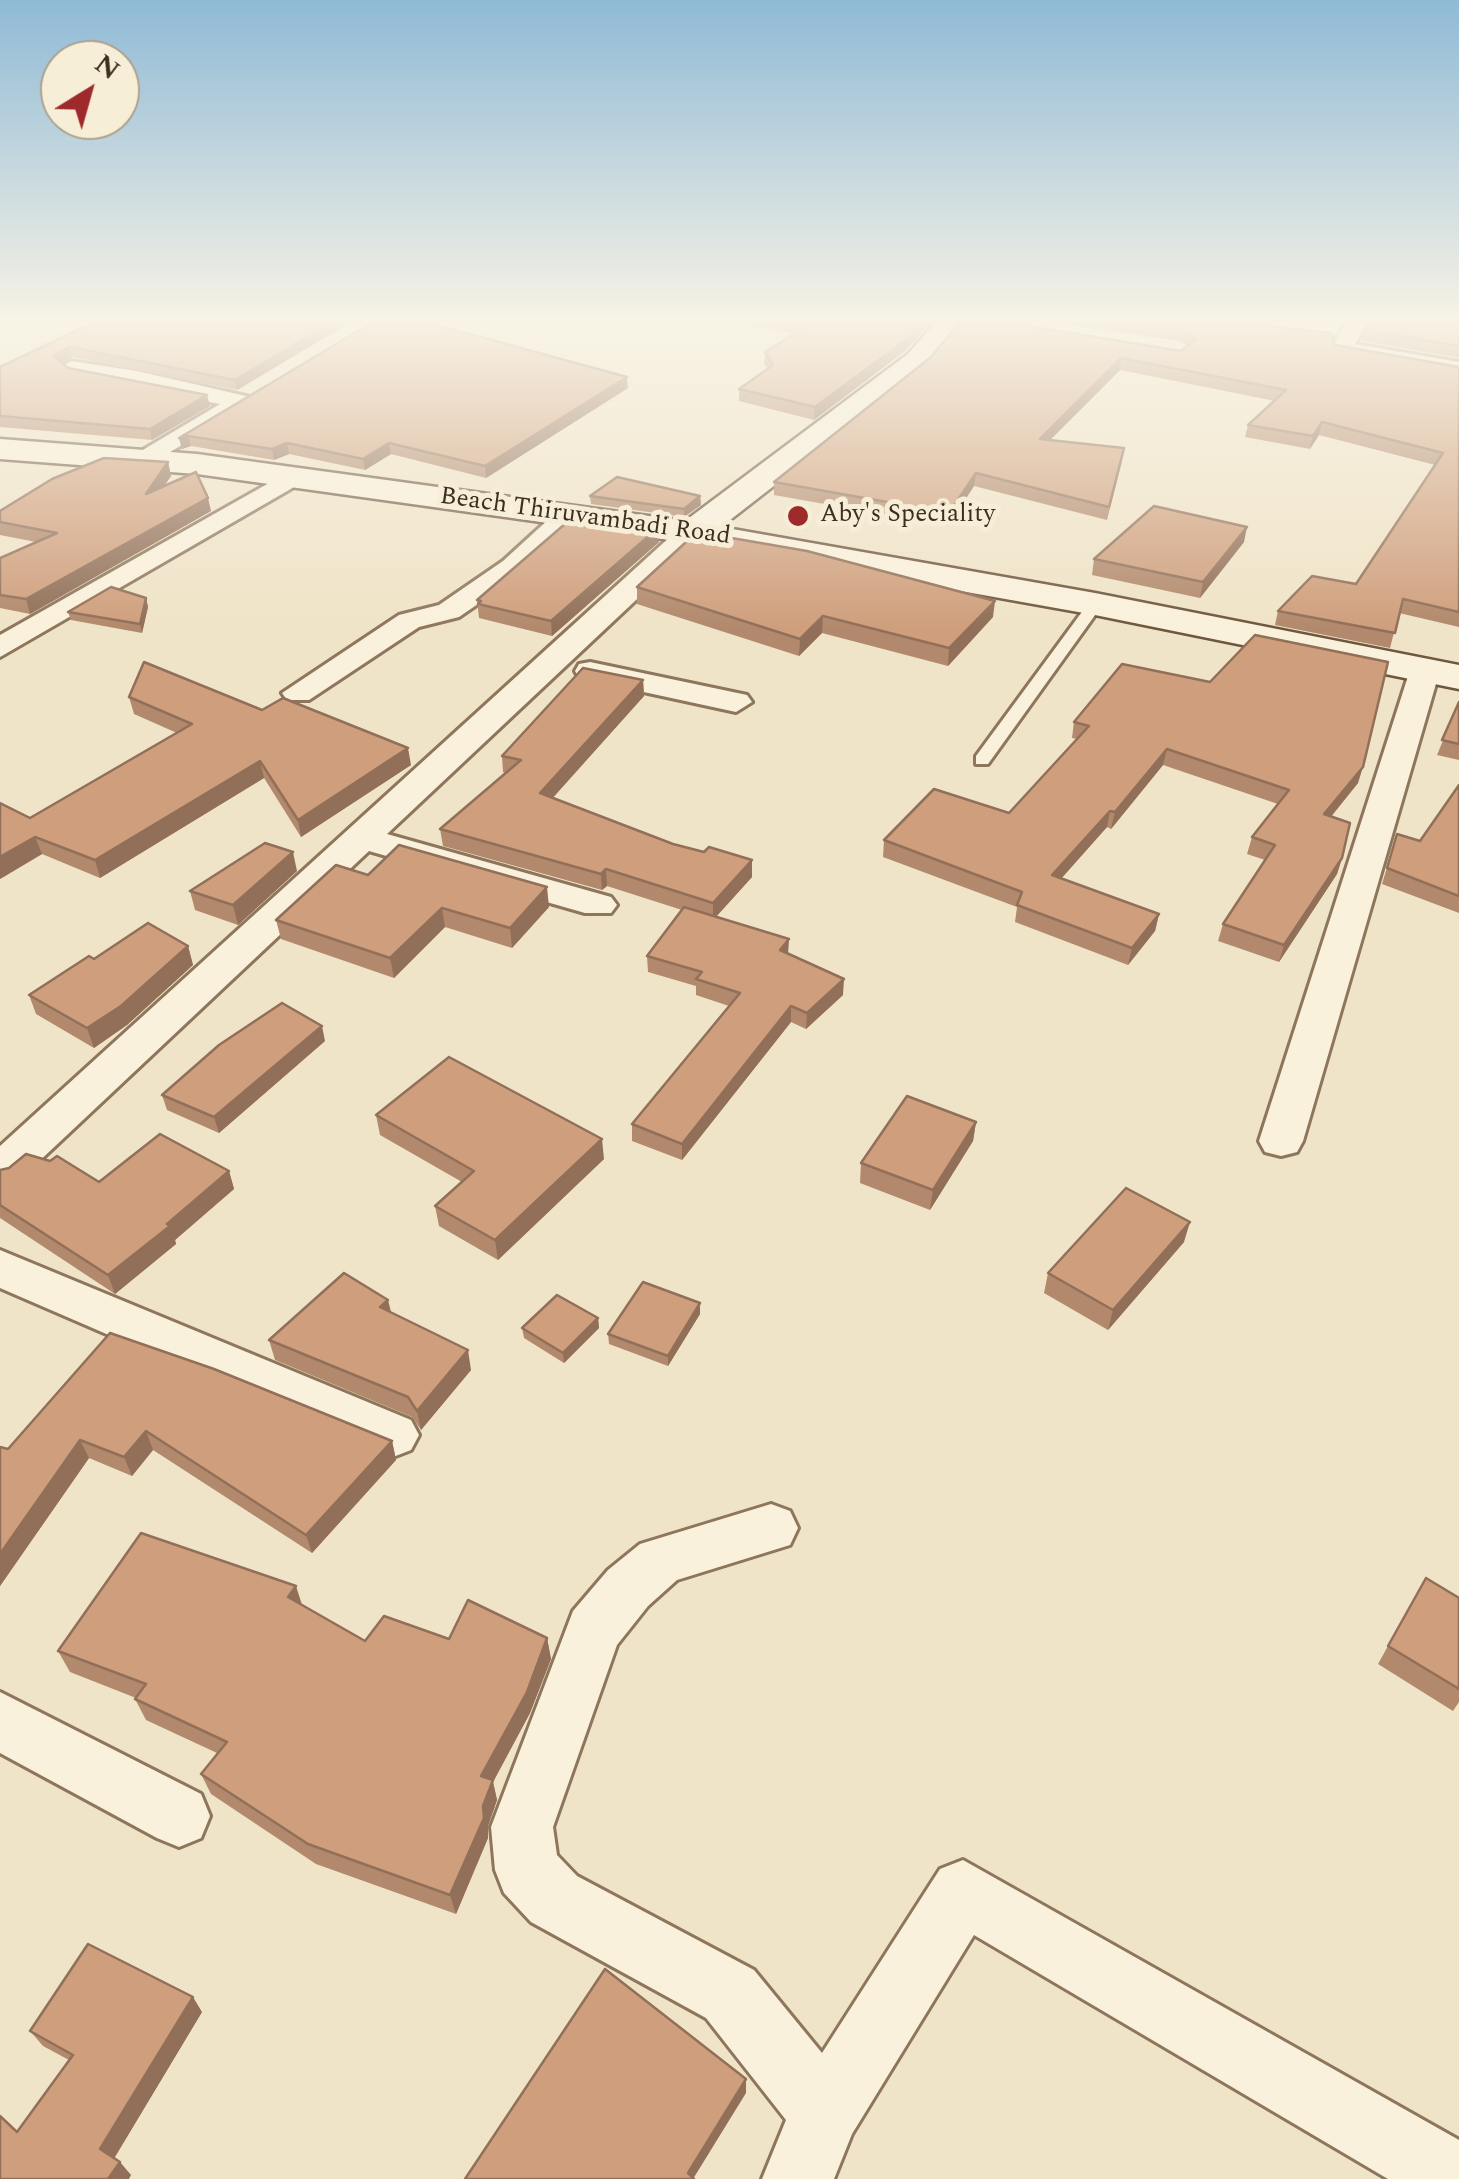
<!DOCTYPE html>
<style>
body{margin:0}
#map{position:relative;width:1459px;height:2179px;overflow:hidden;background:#f0e4c8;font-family:Spectral,serif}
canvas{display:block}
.north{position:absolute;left:40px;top:40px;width:100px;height:100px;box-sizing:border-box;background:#f7eed8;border:2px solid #ada18e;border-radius:50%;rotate:37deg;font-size:28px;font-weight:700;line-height:40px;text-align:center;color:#3d2e20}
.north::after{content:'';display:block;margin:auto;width:35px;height:45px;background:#9e2a2b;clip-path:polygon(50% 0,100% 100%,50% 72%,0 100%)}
</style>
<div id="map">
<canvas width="1459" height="2179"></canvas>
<div class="north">N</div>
</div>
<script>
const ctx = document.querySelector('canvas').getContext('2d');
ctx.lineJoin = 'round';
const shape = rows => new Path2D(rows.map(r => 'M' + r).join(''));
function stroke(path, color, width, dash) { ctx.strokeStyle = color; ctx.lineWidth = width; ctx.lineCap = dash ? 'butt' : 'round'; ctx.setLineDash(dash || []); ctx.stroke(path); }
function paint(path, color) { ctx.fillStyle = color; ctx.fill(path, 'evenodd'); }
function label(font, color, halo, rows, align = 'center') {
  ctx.font = font + ' Spectral,serif'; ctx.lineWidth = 10; ctx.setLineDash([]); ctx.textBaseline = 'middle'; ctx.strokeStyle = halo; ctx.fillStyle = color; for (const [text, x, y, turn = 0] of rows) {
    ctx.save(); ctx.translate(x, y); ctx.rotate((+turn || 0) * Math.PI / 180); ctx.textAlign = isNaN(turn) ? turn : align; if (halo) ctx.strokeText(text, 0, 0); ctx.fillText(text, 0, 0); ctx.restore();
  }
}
const lane = shape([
 [1090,601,1103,604,988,764,976,764,976,756,1090,601]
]);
const street = shape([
 [1347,322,1368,322,1355,344,1459,362,1459,376,1333,353,1330,348,1347,322],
 [71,361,137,371,250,397,254,402,145,467,136,464,132,459,136,454,220,404,63,373,60,368,71,361],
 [292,470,301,473,305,478,301,483,0,657,0,635,292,470],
 [570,506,579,508,583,514,579,520,523,573,459,617,419,627,309,700,287,700,282,693,399,615,439,605,503,561,561,508,570,506],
 [692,524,702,526,706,532,702,538,387,834,611,897,617,905,611,913,585,913,369,851,16,1183,0,1188,0,1146,682,526,692,524],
 [1425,661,1440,670,1303,1141,1297,1152,1281,1156,1265,1152,1259,1141,1410,670,1425,661],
 [590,662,747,695,752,702,736,712,579,678,575,671,579,664,590,662],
 [0,1250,411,1420,419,1435,411,1450,393,1457,375,1450,0,1288,0,1250],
 [771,1504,790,1511,798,1528,790,1545,677,1580,648,1606,617,1645,553,1827,557,1855,577,1876,754,1970,822,2053,940,1869,963,1860,1459,2140,1459,2179,1388,2179,974,1935,852,2134,834,2179,762,2179,786,2120,706,2018,531,1922,504,1893,495,1870,491,1827,573,1611,608,1570,640,1544,771,1504],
 [0,1692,201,1794,210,1816,201,1838,179,1847,157,1838,0,1753,0,1692]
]);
const secondary = shape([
 [936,322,964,322,928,366,721,527,1095,593,1459,665,1459,689,1095,615,692,543,197,474,0,459,0,439,197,454,685,521,908,354,936,322]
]);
stroke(lane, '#8d765c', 6);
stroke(street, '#8d765c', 6);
stroke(secondary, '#6f573f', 5);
paint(lane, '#faf1dc');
paint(street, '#faf1dc');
paint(secondary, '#faf1dc');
paint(shape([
 [95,322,351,322,237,390,72,357,62,363,68,368,210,406,152,440,0,427,0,367],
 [373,322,628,388,486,478,391,454,365,470,289,454,274,460,191,446,182,449,179,438],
 [737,322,932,322,905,351,814,420,739,401,739,389,768,369,764,364,765,352,796,333,738,324],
 [1050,322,1234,322,1335,345,1459,367,1459,627,1399,613,1390,648,1275,625,1278,611,1356,584,1435,465,1319,435,1310,449,1245,437,1248,425,1275,401,1120,370,1050,440,1122,461,1107,520,974,486,948,526,774,495,774,482,931,357,1181,351,1187,346,1180,341],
 [1459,322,1459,358,1362,341,1364,330],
 [168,462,171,476,164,486,211,511,30,614,0,608,0,558,36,542,0,535,0,511],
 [590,496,700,496,701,505,684,517,591,504],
 [659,542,552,636,479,618,477,600],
 [1244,542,1200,598,1092,575,1094,559],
 [637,587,993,617,948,666,822,633,799,656,637,604],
 [146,598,148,607,142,633,71,620,68,612],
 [643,680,644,696,552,798,673,844,704,852,752,860,752,877,716,917,788,954,843,995,806,1029,791,1022,682,1160,632,1141,632,1124,729,1006,696,995,696,986,648,972,647,956,682,910,607,886,602,890,443,846,440,829,506,773,503,772,502,756],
 [129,697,262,710,411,765,301,837,264,778,100,878,42,854,0,879,30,818,177,733,134,714],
 [1459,702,1459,760,1437,755],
 [1074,722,1358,783,1331,817,1342,858,1337,874,1279,962,1218,941,1223,924,1265,860,1247,854,1252,837,1278,804,1163,765,1111,829,1107,827,1061,879,1159,914,1155,931,1128,965,1015,922,1017,907,883,857,884,840,1009,813,1077,739,1072,738],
 [1459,785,1459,913,1382,884,1397,834,1420,841],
 [297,871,238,925,195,910,190,891],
 [368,875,549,907,512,948,445,927,394,978,281,939,276,920],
 [188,946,193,965,127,1025,94,1048,36,1014,29,995,94,959],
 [325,1041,219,1133,167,1110,162,1095],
 [376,1115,604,1159,498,1260,439,1226,435,1206,462,1182,380,1135],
 [976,1122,973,1141,930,1210,860,1183,861,1163],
 [0,1170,99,1182,229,1171,234,1189,175,1240,176,1244,115,1294,0,1218],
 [1184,1242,1108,1330,1044,1293,1048,1273],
 [700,1303,700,1314,668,1366,609,1344,608,1334],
 [598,1318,599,1328,564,1363,524,1338,522,1328],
 [110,1333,392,1441,396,1460,312,1553,153,1450,132,1476,89,1458,0,1586,0,1447,8,1449],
 [269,1340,471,1370,421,1430,412,1417,275,1360],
 [1459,1598,1459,1702,1453,1711,1378,1664,1388,1646],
 [302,1605,365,1641,547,1638,551,1659,530,1713,493,1782,497,1800,488,1826,488,1838,456,1914,316,1864,211,1794,201,1774,217,1753,146,1720,135,1699,136,1698,70,1672,58,1651],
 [202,2012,114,2158,131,2175,17,2132,69,2060,43,2046,30,2031]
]), '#b2896c');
paint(shape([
 [332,322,351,322,237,390,235,380],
 [922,322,932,322,905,351,814,420,815,407],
 [69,347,72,357,56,367,54,356],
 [1121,358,1120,370,1038,452,1040,439],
 [627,377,628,388,486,478,485,466],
 [207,395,210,406,152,440,150,429],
 [1322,422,1319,435,1310,449,1313,436],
 [188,436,191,446,182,449,179,438],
 [287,443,289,454,274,460,272,449],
 [389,443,391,454,365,470,363,459],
 [168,462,171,476,150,507,146,494],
 [976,473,974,486,948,526,949,513],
 [700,496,701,505,684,517,684,509],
 [208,498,211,511,30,614,26,599],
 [1247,527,1244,542,1200,598,1203,582],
 [658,528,659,542,552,636,551,621],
 [146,598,148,607,142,633,140,624],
 [995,601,993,617,948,666,949,648],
 [823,616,822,633,799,656,800,639],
 [643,680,644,696,542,810,540,793],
 [408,748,411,765,301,837,298,820],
 [1167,749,1163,765,1111,829,1115,812],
 [260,761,264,778,100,878,95,860],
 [1363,767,1358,783,1319,831,1324,814],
 [1110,811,1107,827,1049,892,1052,875],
 [35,837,42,854,0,879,0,857],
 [293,852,297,871,238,925,233,905],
 [1342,858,1337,874,1279,962,1284,945],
 [752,860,752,877,713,920,713,903],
 [606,869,607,886,602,890,601,874],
 [547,887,549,907,512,948,510,928],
 [442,908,445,927,394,978,390,958],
 [1159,914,1155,931,1128,965,1132,948],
 [789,939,788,955,780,950],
 [188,946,193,965,127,1025,94,1048,87,1028],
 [844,979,843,995,806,1029,807,1013],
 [791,1006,791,1022,682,1160,682,1144],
 [322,1026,325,1041,219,1133,214,1117],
 [976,1122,973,1141,930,1210,933,1190],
 [602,1139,604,1159,498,1260,495,1240],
 [229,1171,234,1189,175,1240,176,1244,115,1294,108,1275],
 [1190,1222,1184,1242,1108,1330,1113,1310],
 [388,1300,393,1320,380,1307],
 [700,1303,700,1314,668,1366,668,1356],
 [598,1318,599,1328,564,1363,563,1353],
 [468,1350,471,1370,421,1430,417,1411],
 [146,1431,153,1450,132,1476,124,1457],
 [80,1440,89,1458,0,1586,0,1554],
 [392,1441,396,1460,312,1553,306,1535],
 [296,1586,303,1608,288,1597],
 [547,1638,551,1659,530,1713,493,1782,497,1800,488,1826,488,1838,456,1914,450,1895,481,1776],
 [193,1997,202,2012,112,2162,100,2149],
 [746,2079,746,2093,693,2179,688,2173],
 [120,2162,131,2175,129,2179,108,2179]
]), '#916f58');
const building = shape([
 [95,322,332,322,235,380,69,347,54,356,68,368,207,395,150,429,0,416,0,367,95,322],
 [373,322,426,322,627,377,485,466,389,443,363,459,287,443,272,449,188,436,179,438,373,322],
 [805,322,922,322,906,340,815,407,739,389,773,365,765,352,811,323,805,322],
 [960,322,1004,322,1181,351,1196,339,1182,330,1131,322,1234,322,1331,333,1335,345,1459,367,1459,612,1403,599,1395,633,1278,611,1312,576,1356,584,1443,453,1322,422,1313,436,1248,425,1286,390,1121,358,1040,439,1124,448,1109,507,976,473,949,513,774,482,931,357,960,322],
 [1374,322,1459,322,1459,346,1364,330,1374,322],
 [104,458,168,462,146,494,196,472,208,498,26,599,0,595,0,558,57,533,0,522,0,511,52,479,104,458],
 [617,477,700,496,684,509,590,496,617,477],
 [1154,506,1247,527,1203,582,1094,559,1154,506],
 [573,517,658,528,551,621,478,604,481,601,477,600,573,517],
 [697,532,807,551,995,601,949,648,823,616,800,639,637,587,697,532],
 [111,587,146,598,140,624,68,612,111,587],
 [1255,635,1388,662,1363,767,1324,814,1350,823,1342,858,1284,945,1223,924,1275,845,1252,837,1289,790,1167,749,1115,812,1110,811,1052,875,1159,914,1132,948,1017,905,1022,892,884,840,934,789,1009,813,1089,726,1074,722,1122,664,1210,682,1255,635],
 [144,662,262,710,283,698,408,748,298,820,260,761,95,860,35,837,0,857,0,803,30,818,192,724,129,697,144,662],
 [583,668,643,680,540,793,673,844,704,852,709,847,752,860,713,903,606,869,601,874,440,829,521,760,502,756,583,668],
 [1459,702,1459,744,1442,740,1459,702],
 [1459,785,1459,896,1387,868,1397,834,1420,841,1459,785],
 [265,843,293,852,233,905,190,891,265,843],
 [399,845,547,887,510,928,442,908,390,958,276,920,336,865,368,875,399,845],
 [684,907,789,939,780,950,844,979,807,1013,791,1006,682,1144,632,1124,740,993,696,979,702,972,647,956,684,907],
 [148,923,188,946,121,1006,87,1028,29,995,89,956,94,959,148,923],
 [282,1003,322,1026,214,1117,162,1095,219,1045,282,1003],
 [449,1057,602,1139,495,1240,435,1206,474,1171,376,1115,449,1057],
 [907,1096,976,1122,933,1190,861,1163,907,1096],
 [160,1134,229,1171,167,1224,170,1226,108,1275,0,1205,0,1170,9,1168,26,1154,50,1161,57,1156,99,1182,160,1134],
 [1126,1188,1190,1222,1113,1310,1048,1273,1126,1188],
 [344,1273,388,1300,380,1307,468,1350,417,1411,408,1397,269,1340,344,1273],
 [643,1282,700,1303,668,1356,608,1334,643,1282],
 [557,1295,598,1318,563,1353,522,1328,557,1295],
 [110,1333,214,1369,392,1441,306,1535,146,1431,124,1457,80,1440,0,1554,0,1447,8,1449,110,1333],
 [141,1533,296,1586,288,1597,365,1641,384,1616,449,1639,468,1600,547,1638,527,1692,481,1776,493,1780,483,1806,484,1818,450,1895,308,1844,201,1774,227,1742,135,1699,146,1684,58,1651,141,1533],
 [1426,1578,1459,1598,1459,1689,1388,1646,1426,1578],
 [88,1944,193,1997,100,2149,120,2162,108,2179,0,2179,0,2116,17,2132,73,2055,30,2031,88,1944],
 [605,1969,746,2079,688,2173,694,2179,465,2179,605,1969]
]);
paint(building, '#cf9f7d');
stroke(building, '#916f58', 2.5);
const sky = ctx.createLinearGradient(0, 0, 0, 628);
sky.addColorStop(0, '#8fbad6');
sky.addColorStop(0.51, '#f8f3e6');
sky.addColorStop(1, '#f8f3e600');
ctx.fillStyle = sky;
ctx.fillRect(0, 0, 1459, 628);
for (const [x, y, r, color] of [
 [798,516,12,"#9e2a2b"]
]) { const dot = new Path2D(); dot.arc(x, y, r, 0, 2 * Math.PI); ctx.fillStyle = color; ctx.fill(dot); stroke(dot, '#f7eed8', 4); }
label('25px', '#3d2e20', '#f7eed8', [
 ["Aby's Speciality",820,516]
], 'left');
label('25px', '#3d2e20', '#f7eed8', [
 ["Beach Thiruvambadi Road",585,518,8]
]);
</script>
